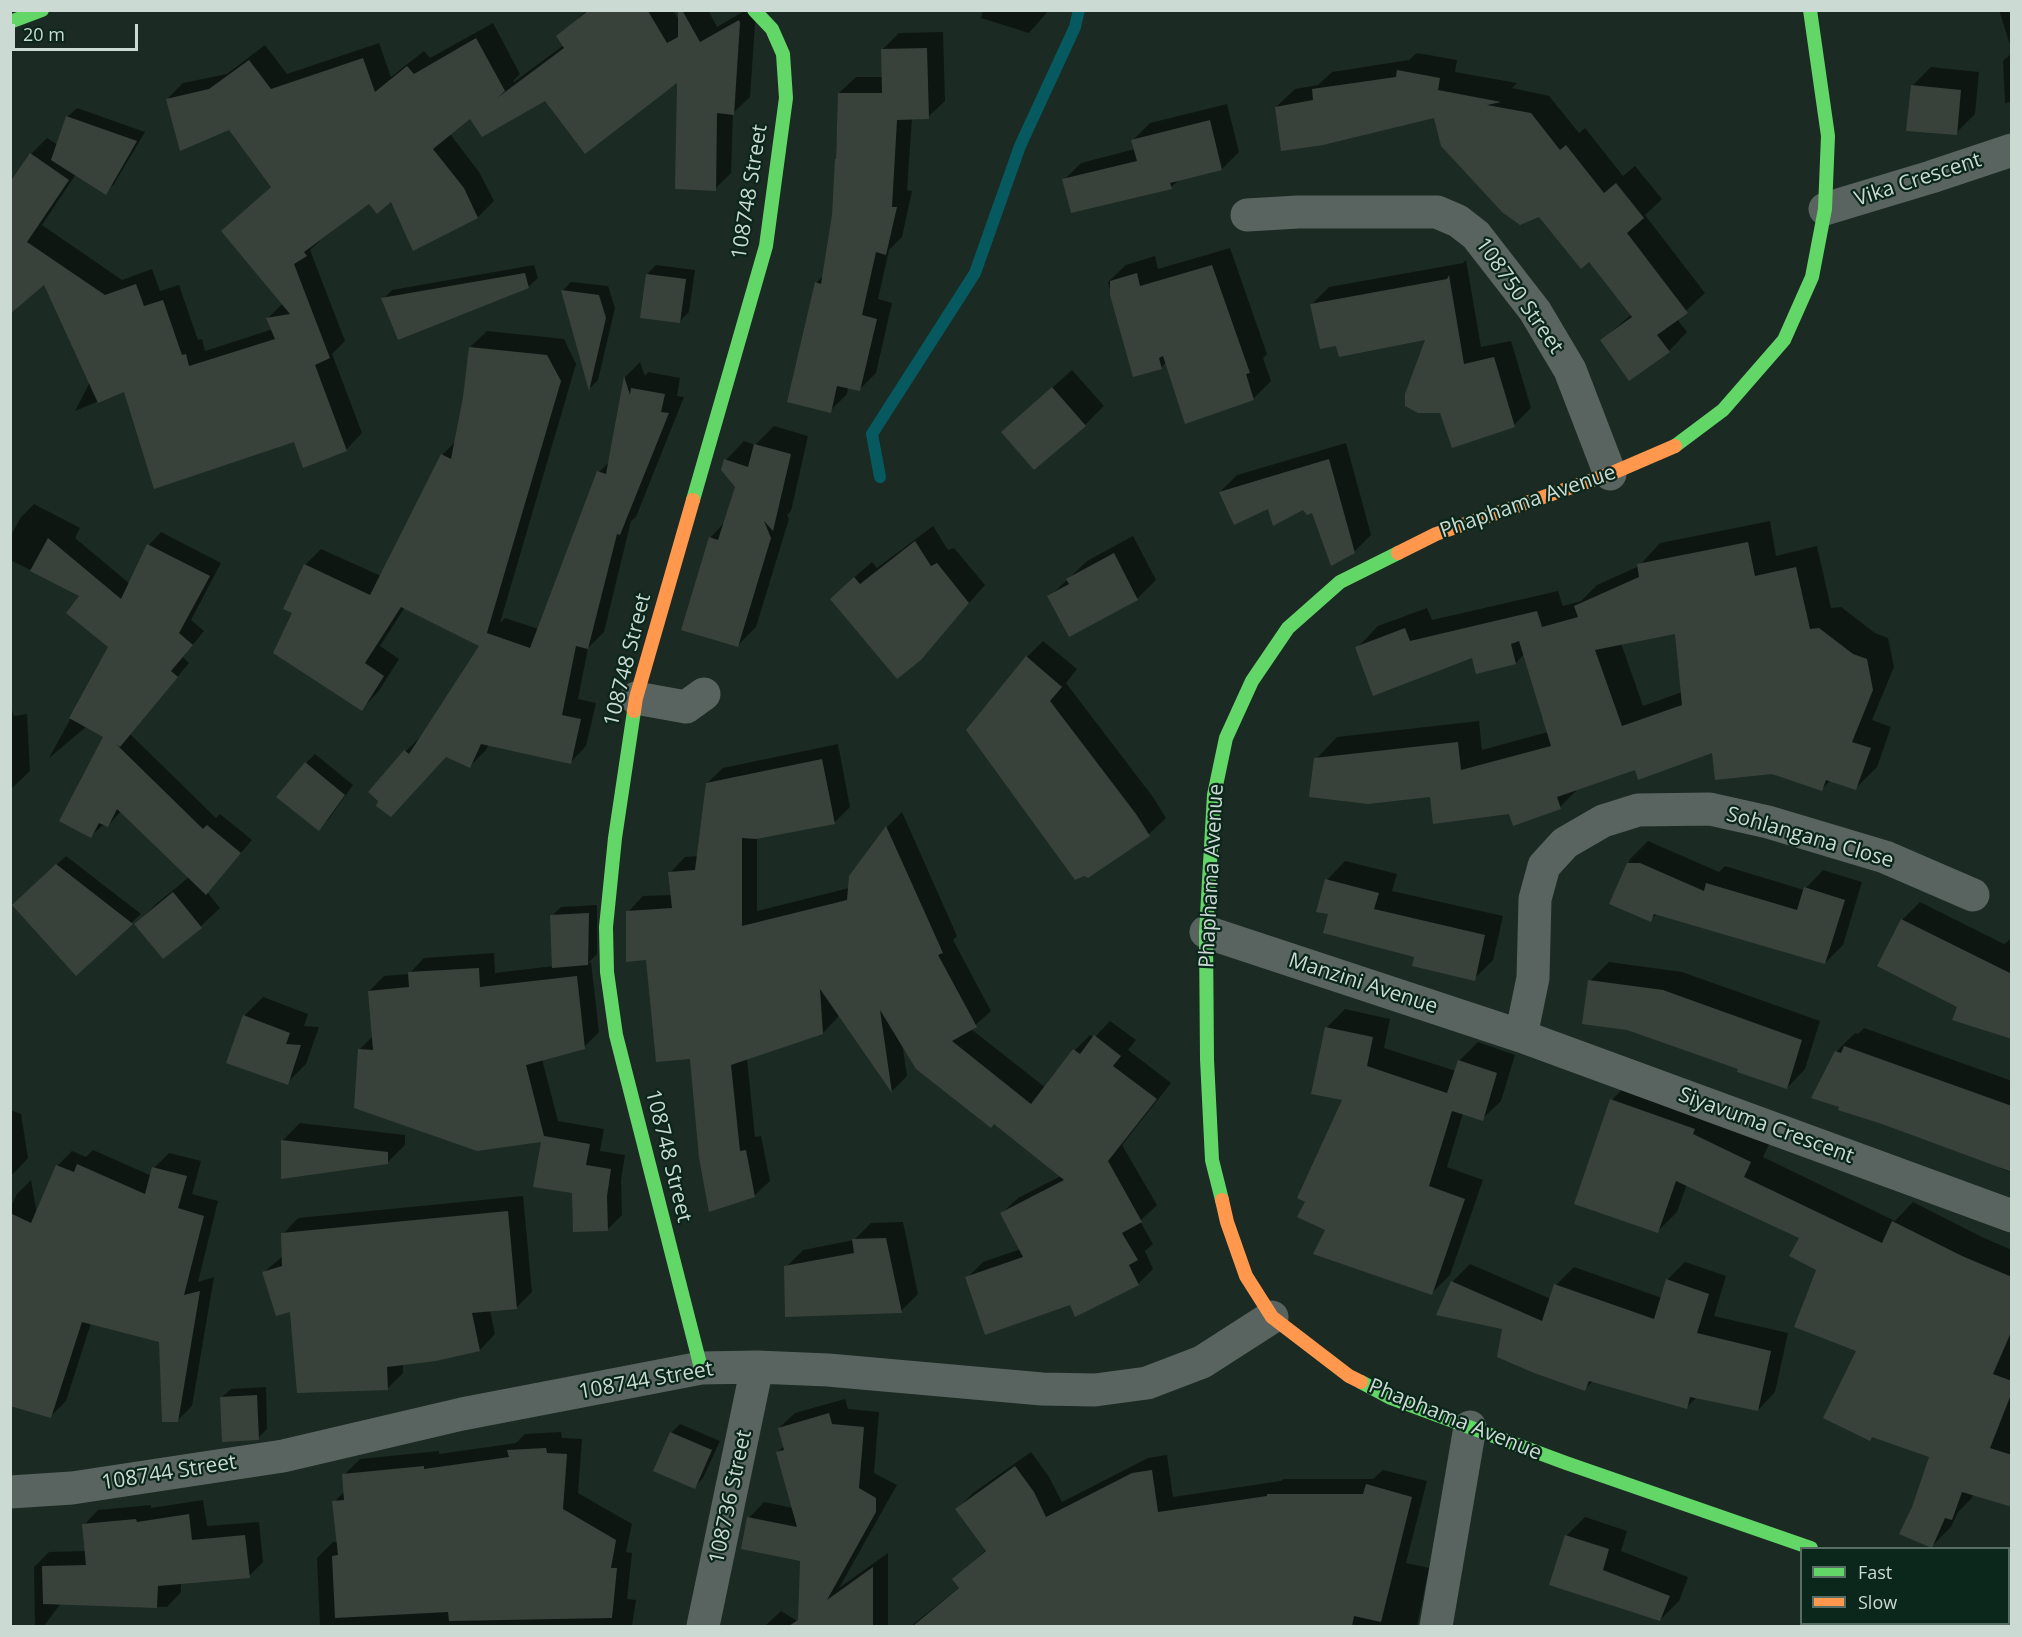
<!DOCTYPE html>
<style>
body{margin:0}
#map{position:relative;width:2022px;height:1637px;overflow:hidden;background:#1b2a23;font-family:"Open Sans",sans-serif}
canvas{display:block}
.frame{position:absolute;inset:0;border:12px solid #cbdbd3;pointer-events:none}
.legend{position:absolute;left:1800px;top:1547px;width:210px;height:78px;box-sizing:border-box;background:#0b261b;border:2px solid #586e65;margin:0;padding:8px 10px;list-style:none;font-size:18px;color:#cbdbd3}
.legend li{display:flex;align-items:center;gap:12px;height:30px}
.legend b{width:30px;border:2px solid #586e65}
.scale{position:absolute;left:12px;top:24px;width:126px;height:27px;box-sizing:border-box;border:3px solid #cbdbd3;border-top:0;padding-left:8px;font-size:18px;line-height:21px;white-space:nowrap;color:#cbdbd3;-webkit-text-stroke:4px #0b261b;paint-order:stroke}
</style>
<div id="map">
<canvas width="2022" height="1637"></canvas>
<div class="frame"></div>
<ul class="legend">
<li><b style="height:8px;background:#63d668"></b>Fast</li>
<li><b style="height:8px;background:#ff974d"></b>Slow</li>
</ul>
<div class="scale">20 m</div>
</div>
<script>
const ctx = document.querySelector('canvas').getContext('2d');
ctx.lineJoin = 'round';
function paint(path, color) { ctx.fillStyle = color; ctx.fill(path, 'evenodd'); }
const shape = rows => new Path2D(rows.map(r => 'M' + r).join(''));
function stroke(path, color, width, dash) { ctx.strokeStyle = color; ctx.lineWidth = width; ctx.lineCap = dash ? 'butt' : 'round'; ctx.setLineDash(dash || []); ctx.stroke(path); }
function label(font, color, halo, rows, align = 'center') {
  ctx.font = font + ' "Open Sans",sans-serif'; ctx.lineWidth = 4.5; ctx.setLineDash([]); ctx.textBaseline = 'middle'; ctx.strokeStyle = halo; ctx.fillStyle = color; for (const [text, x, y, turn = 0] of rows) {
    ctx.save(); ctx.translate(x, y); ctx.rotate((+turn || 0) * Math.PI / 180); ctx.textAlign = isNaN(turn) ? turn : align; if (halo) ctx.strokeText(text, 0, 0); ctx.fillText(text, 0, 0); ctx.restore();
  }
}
paint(shape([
 [587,10,673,10,680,22,680,10,708,10,717,27,746,10,756,10,750,97,733,113,731,173,715,189,679,79,545,99,471,117,450,134,479,172,494,201,478,217,414,249,392,200,370,202,322,239,310,250,345,341,332,354,362,433,346,450,294,440,125,390,75,411,90,382,44,283,10,312,31,154,47,138,58,145,67,117,77,108,145,132,114,184,105,193,76,174,42,225,122,280,152,269,160,291,179,285,198,340,202,339,205,351,273,329,268,318,283,303,223,231,272,186,230,128,167,99,183,83,227,74,265,45,287,74,379,43,391,77,424,51,430,58,493,23,520,74,513,81,514,82,564,45,558,37],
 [983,10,1049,10,1029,33,981,18],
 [1999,10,2012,10,2012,51],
 [943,32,945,101,928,117,912,118,907,190,912,191,902,237,889,250,878,299,892,303,876,373,859,390,848,387,847,394,830,411,816,283,823,276,833,215,839,93,856,77,883,77,882,50,899,33],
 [1417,53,1457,60,1455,72,1517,83,1512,88,1549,96,1579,133,1585,128,1623,176,1635,166,1662,199,1645,215,1705,293,1677,319,1687,332,1669,351,1602,340,1632,314,1589,260,1435,116,1276,107,1295,89,1318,85,1332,72,1409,60],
 [2012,53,2012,102,2005,103,2003,61],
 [1931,67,1979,72,1975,114,1956,133,1912,86],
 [1227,104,1239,152,1222,169,1179,180,1171,187,1064,180,1081,163,1135,149,1133,140,1150,123],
 [1230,248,1267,354,1263,358,1271,381,1253,399,1166,362,1161,368,1134,375,1108,282,1126,265,1155,256,1158,269],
 [1466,260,1481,347,1511,341,1531,408,1514,425,1427,338,1337,344,1312,304,1329,287,1463,263],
 [534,265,538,278,528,287,383,299,392,290],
 [656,265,695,270,689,312,680,321,647,274],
 [571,282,608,286,615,308,598,380,590,388,562,291],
 [487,331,564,339,576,364,500,623,505,618,538,629,599,472,610,461,625,377,640,362,645,376,648,372,680,378,677,396,684,397,636,517,631,521,604,632,588,648,578,699,596,703,586,746,570,763,489,744,486,750,470,766,446,755,380,801,405,752,422,735,481,645,405,607,380,646,399,659,378,692,362,709,294,612,305,565,321,549,381,576,442,455,456,441,465,397,470,347],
 [1072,370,1104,406,1085,425,1003,432],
 [774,426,808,436,791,511,787,515,789,519,756,627,738,645,710,538,725,522,737,486,726,460,744,441,755,445],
 [1346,443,1371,535,1354,552,1313,511,1304,508,1268,507,1220,492,1237,475],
 [34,504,80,528,75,538,130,584,149,545,161,532,221,563,191,620,204,631,183,657,189,663,130,734,216,818,220,814,252,840,207,892,220,908,201,926,163,957,136,924,155,905,189,877,121,811,108,826,104,824,91,836,129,691,49,758,110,647,82,595,10,560,10,537,21,517],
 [1770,521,1776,556,1817,546,1831,608,1841,607,1875,633,1888,638,1894,667,1872,720,1891,727,1877,767,1856,788,1831,780,1822,789,1714,751,1636,768,1580,787,1560,807,1510,813,1432,795,1316,759,1337,737,1479,721,1482,750,1548,732,1524,654,1516,663,1473,656,1357,648,1378,626,1427,608,1432,620,1558,591,1563,606,1581,601,1597,585,1639,566,1660,543],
 [1676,632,1682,692,1643,706,1621,643],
 [933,526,948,550,954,548,985,585,920,659,849,582,872,562,877,568],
 [1133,536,1156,580,1138,598,1070,635,1049,597,1087,561],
 [1043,641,1077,669,1066,683,1153,797,1166,818,1149,834,1088,876,1027,657],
 [10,704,14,716,27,714,30,771,10,790],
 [838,744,850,807,835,822,757,838,757,911,849,888,850,876,887,827,902,812,957,936,953,940,991,1011,971,1029,1046,1088,1075,1050,1090,1035,1094,1038,1110,1021,1136,1040,1128,1050,1171,1083,1122,1145,1157,1205,1140,1221,1153,1244,1145,1251,1153,1269,1138,1284,1071,1303,967,1278,983,1262,1021,1249,1002,1213,1018,1198,1061,1176,902,1043,907,1076,892,1091,838,1012,838,1017,823,1033,747,1058,755,1137,761,1136,770,1181,754,1196,628,912,643,896,672,895,670,873,685,857,699,856,707,783,723,768],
 [315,754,353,785,328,820,319,829,306,763],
 [1648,841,1719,872,1725,866,1804,890,1823,870,1862,882,1843,945,1825,963,1658,913,1650,920,1611,903,1630,859],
 [66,856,141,914,76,974,23,896],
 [1345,861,1397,874,1392,891,1503,916,1493,960,1474,979,1416,956,1330,913,1327,880],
 [1920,902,2004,944,2012,938,2012,1038,1958,1006,1902,920],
 [597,905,597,954,588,963,591,962,599,1032,584,1047,542,1059,558,1121,604,1129,600,1151,625,1155,621,1180,622,1215,607,1230,574,1192,543,1140,359,1050,373,1036,369,991,384,976,409,974,424,958,494,953,495,973,554,966,552,916,561,907],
 [1609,962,1682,972,1820,1021,1805,1069,1787,1088,1740,1068,1590,981],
 [263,997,308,1014,304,1026,319,1027,306,1064,287,1083,244,1016],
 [1345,1009,1390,1019,1384,1048,1456,1071,1459,1061,1478,1042,1515,1055,1501,1101,1482,1119,1463,1113,1447,1167,1483,1180,1450,1275,1431,1294,1327,1229,1307,1201,1344,1099,1326,1028],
 [1864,1028,2012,1081,2012,1173,2000,1168,2001,1166,1836,1052,1855,1033,1858,1034],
 [1631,1080,1770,1142,1763,1157,1895,1221,1913,1202,1982,1237,2012,1250,2012,1506,1973,1494,1971,1499,1958,1512,1951,1527,1931,1547,1913,1508,1931,1456,1858,1350,1801,1237,1687,1184,1677,1212,1657,1232,1612,1100],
 [10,1110,21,1114,28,1158,13,1174,10,1173],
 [300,1123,405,1135,405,1145,387,1163,282,1141],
 [93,1150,152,1176,154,1168,169,1153,201,1161,192,1194,218,1201,198,1282,214,1277,192,1406,177,1421,161,1341,91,1323,66,1401,51,1416,10,1284,10,1208,17,1194,31,1180,37,1214,57,1166,72,1151,86,1157],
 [523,1196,532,1292,516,1308,490,1310,495,1334,480,1350,403,1363,403,1373,387,1389,291,1310,264,1272,283,1256,283,1234,298,1218],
 [903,1222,918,1294,901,1311,786,1267,803,1250,854,1240,871,1223],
 [1685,1262,1726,1276,1714,1316,1788,1333,1775,1392,1758,1410,1697,1397,1686,1408,1593,1381,1585,1389,1504,1328,1452,1282,1470,1264,1551,1299,1556,1285,1574,1267,1662,1298,1667,1280],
 [266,1387,267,1429,258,1438,221,1398,231,1389],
 [845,1399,848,1409,879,1412,874,1473,897,1485,839,1588,888,1553,888,1626,765,1626,781,1611,799,1622,800,1564,802,1560,749,1518,764,1502,793,1508,778,1452,784,1446,779,1428,795,1413],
 [680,1424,720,1441,703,1478,694,1488,671,1433],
 [561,1432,562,1438,582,1439,578,1493,632,1524,626,1552,632,1553,627,1599,636,1600,632,1626,320,1626,317,1558,333,1542,338,1542,334,1502,345,1491,344,1475,360,1459,439,1451,439,1454,516,1443,525,1434],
 [1031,1452,1049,1477,1062,1502,1148,1458,1167,1455,1173,1497,1281,1481,1284,1479,1373,1479,1383,1470,1427,1481,1406,1563,1429,1568,1417,1626,1056,1626,1039,1604,1016,1626,911,1626,960,1587,954,1579,986,1550,957,1509,973,1493],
 [203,1500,207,1526,259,1522,263,1562,249,1576,181,1582,181,1592,167,1607,61,1603,44,1626,35,1626,34,1567,49,1552,86,1551,84,1525,98,1510,151,1505,151,1508],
 [1585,1517,1627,1531,1621,1551,1688,1577,1679,1601,1660,1620,1550,1584,1566,1536]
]), '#0007');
stroke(shape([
 [880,477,872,434,975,273,1020,146,1075,27,1079,10]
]), '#065a5f', 12);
paint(shape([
 [589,10,648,11,667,43,678,37,678,10,682,10,700,42,739,20,740,23,734,115,717,113,716,191,675,189,677,83,585,154,545,101,482,137,470,119,433,149,464,188,478,218,413,251,391,202,377,214,369,204,304,252,307,256,294,264,330,358,315,365,347,451,303,468,294,442,154,489,124,392,98,403,44,285,10,314,10,182,30,153,69,180,27,242,105,295,136,284,144,306,163,300,182,355,186,354,189,366,275,339,266,318,290,314,221,231,271,187,229,130,180,151,166,99,209,89,249,60,271,89,363,58,375,92,407,66,414,74,476,38,505,91,497,98,564,48,556,36],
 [927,48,929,119,897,120,892,207,897,207,886,255,876,252,862,315,877,319,860,391,837,386,831,413,787,402,815,282,821,284,832,215,835,159,836,159,838,93,882,93,881,49],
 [1397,70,1440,78,1438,90,1501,102,1487,105,1531,113,1560,150,1566,145,1604,193,1616,183,1644,218,1627,233,1688,313,1657,335,1670,352,1629,381,1600,340,1632,317,1589,262,1581,269,1539,217,1520,225,1502,212,1441,146,1434,118,1323,145,1281,151,1275,107,1313,100,1312,89,1396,77],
 [1911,85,1961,90,1957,135,1906,131],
 [66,116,137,141,106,195,51,160],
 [1210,120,1222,170,1170,183,1172,189,1071,213,1062,179,1137,161,1131,140],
 [1212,265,1250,373,1246,374,1254,400,1185,424,1163,356,1159,358,1162,369,1133,377,1110,295,1110,281,1137,273,1140,286],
 [525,273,529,288,398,340,381,298],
 [646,274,686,279,680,323,640,318],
 [1449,275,1464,364,1494,357,1515,427,1452,448,1440,413,1418,413,1405,406,1405,394,1425,340,1339,357,1336,346,1320,349,1310,304,1447,279],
 [561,290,599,295,606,318,589,391],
 [469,347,547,355,561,381,486,636,487,633,530,648,597,471,606,474,624,376,630,395,631,388,665,394,661,412,669,413,620,535,617,534,588,649,576,646,562,715,581,719,571,764,481,744,470,768,446,757,391,817,376,806,378,801,368,792,404,750,409,754,479,646,401,607,365,663,384,676,362,711,273,653,292,613,283,609,304,564,370,595,441,454,451,459,463,397],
 [1052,387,1086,426,1034,470,1001,432],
 [754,444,791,454,773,531,764,521,771,538,738,647,681,630,709,537,718,540,735,487,721,470,724,459,748,467],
 [1329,459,1355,553,1331,566,1312,513,1307,515,1303,510,1273,526,1268,509,1234,525,1219,492],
 [48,538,121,599,147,544,210,576,179,633,193,645,171,671,178,677,120,747,116,744,203,829,207,825,241,853,206,895,117,809,108,827,99,823,91,838,59,821,103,737,69,718,108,647,66,613,79,596,30,571],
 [915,541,931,566,937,563,969,603,921,660,897,679,830,599,854,577,860,584],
 [1748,542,1755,576,1796,567,1810,629,1819,628,1853,654,1867,659,1873,690,1852,742,1871,748,1856,790,1826,780,1822,791,1772,774,1715,780,1712,753,1638,780,1635,770,1557,797,1561,809,1513,826,1509,814,1433,824,1430,797,1368,804,1309,797,1314,758,1458,742,1461,770,1551,746,1519,641,1511,644,1516,664,1476,674,1472,658,1373,696,1355,647,1405,628,1410,641,1537,611,1542,627,1578,617,1574,606,1639,577,1637,564],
 [1675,634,1682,705,1622,726,1595,650],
 [1114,553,1138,600,1069,637,1047,596,1069,584,1066,579],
 [1026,656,1062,687,1050,701,1136,814,1150,836,1088,878,1084,876,1075,880,966,730],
 [822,759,835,824,756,839,742,838,742,926,847,900,849,876,886,826,943,953,938,955,977,1027,952,1041,1031,1104,1073,1049,1080,1054,1094,1035,1121,1056,1113,1066,1157,1099,1108,1161,1142,1222,1122,1233,1138,1260,1129,1265,1139,1285,1075,1317,1070,1305,985,1335,965,1277,1023,1257,1000,1213,1064,1180,994,1124,991,1128,916,1069,880,1010,892,1093,820,989,823,1034,731,1065,740,1151,746,1150,755,1197,709,1212,699,1158,690,1059,656,1062,646,960,626,962,626,911,672,908,668,872,695,870,706,783],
 [305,762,345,795,319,831,276,797],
 [1627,863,1640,863,1704,891,1706,883,1797,910,1804,887,1845,900,1825,964,1654,914,1651,922,1609,904],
 [56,864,133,924,76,976,12,905],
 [1325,879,1379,893,1374,909,1485,935,1475,981,1412,966,1414,957,1323,933,1328,914,1316,912],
 [173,892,202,928,163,959,134,924],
 [589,913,588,965,552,968,550,915],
 [1901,919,2012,974,2012,1039,1952,1020,1957,1007,1877,966],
 [479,968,480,987,577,976,585,1049,526,1065,544,1136,590,1144,586,1165,611,1169,607,1196,608,1231,573,1232,572,1193,533,1187,541,1142,477,1151,354,1108,358,1049,373,1050,368,991,409,987,408,972],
 [1588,980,1663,990,1802,1040,1787,1089,1737,1072,1738,1069,1627,1030,1582,1024],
 [243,1015,290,1033,286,1044,301,1045,288,1085,226,1063],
 [1325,1027,1373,1037,1367,1066,1447,1093,1458,1060,1497,1073,1483,1121,1452,1111,1429,1186,1465,1199,1432,1295,1313,1254,1325,1230,1297,1217,1305,1202,1297,1198,1342,1100,1311,1094],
 [1844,1046,2012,1106,2012,1172,1882,1124,1838,1110,1839,1107,1811,1098,1835,1051,1841,1053],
 [1610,1099,1695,1129,1693,1134,1751,1162,1744,1177,1882,1243,1892,1221,1962,1256,2012,1277,2012,1330,1993,1374,2012,1381,2012,1392,1990,1448,2012,1455,2012,1507,1962,1492,1952,1520,1945,1518,1932,1548,1899,1534,1912,1507,1929,1457,1872,1437,1870,1441,1823,1418,1856,1351,1794,1327,1816,1270,1789,1256,1799,1238,1676,1181,1658,1233,1574,1204],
 [281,1140,388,1152,388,1164,281,1179],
 [77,1164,145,1194,152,1167,187,1176,178,1208,204,1216,184,1295,200,1291,178,1422,162,1422,159,1342,82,1322,51,1418,10,1406,10,1213,31,1223,56,1165,74,1172],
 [508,1211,517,1309,472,1313,480,1351,436,1361,387,1367,388,1390,297,1393,290,1312,276,1316,262,1272,282,1266,281,1233],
 [886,1238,902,1313,785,1317,784,1266,854,1253,852,1239],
 [1666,1279,1709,1294,1697,1333,1771,1351,1758,1411,1690,1397,1687,1409,1589,1381,1585,1391,1534,1373,1497,1357,1502,1329,1436,1315,1451,1281,1542,1321,1554,1284,1654,1319],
 [257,1395,259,1440,222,1442,220,1397],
 [829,1413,832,1424,864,1427,859,1488,876,1498,876,1512,827,1600,873,1567,873,1626,789,1626,798,1620,800,1561,741,1549,747,1517,797,1527,776,1452,784,1450,778,1428],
 [670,1432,712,1450,695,1489,653,1471],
 [546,1448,547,1453,567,1454,563,1509,616,1540,611,1568,617,1568,612,1618,449,1621,448,1612,335,1618,332,1556,338,1555,332,1501,344,1500,342,1474,424,1466,424,1469,509,1457,507,1450],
 [1015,1466,1034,1492,1046,1517,1132,1473,1152,1470,1158,1512,1267,1496,1267,1494,1363,1494,1366,1484,1412,1497,1381,1622,1354,1616,1352,1626,913,1626,959,1588,952,1579,986,1551,955,1509],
 [189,1514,192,1540,245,1535,250,1578,158,1586,157,1608,43,1604,42,1566,86,1565,82,1524,136,1519,137,1522],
 [1565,1535,1609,1549,1603,1570,1670,1596,1660,1621,1549,1585]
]), '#38423b');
stroke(shape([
 [1825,209,1931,177,2012,150],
 [1247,215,1298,212,1437,212,1458,221,1476,235,1535,311,1570,370,1610,474],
 [636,698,686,707,704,694],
 [1206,932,1521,1036,2012,1216],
 [1521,1036,1533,978,1535,899,1544,866,1565,843,1603,821,1638,810,1710,809,1768,822,1885,857,1973,895],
 [10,1492,72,1488,283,1456,462,1414,701,1368,757,1367,828,1370,1042,1389,1095,1390,1147,1383,1202,1362,1272,1317],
 [2008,1616,2012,1617],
 [1887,1624,1888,1626],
 [703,1626,757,1367],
 [1436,1626,1470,1427]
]), '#596461', 33);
stroke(shape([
 [10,22,42,10],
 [1675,446,1723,410,1784,340,1812,277,1825,209,1828,136,1810,10],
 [693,500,766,246,786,98,783,54,772,29,754,10],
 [634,711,615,838,606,927,607,972,616,1035,701,1368],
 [1222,1200,1212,1160,1207,1059,1206,932,1214,795,1226,738,1252,681,1288,628,1340,582,1398,553],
 [1361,1382,1391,1398,1566,1463,1811,1548]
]), '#63d668', 14);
stroke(shape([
 [1398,553,1436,534,1610,474,1675,446],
 [634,711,636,698,693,500],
 [1222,1200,1227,1222,1246,1276,1272,1317,1349,1376,1361,1382]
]), '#ff974d', 14);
label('21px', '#cbdbd3', '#0b261b', [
 ["Vika Crescent",1918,180,-18],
 ["108748 Street",750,192,-81],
 ["108750 Street",1519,296,55],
 ["Phaphama Avenue",1528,502,-19],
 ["108748 Street",628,660,-76],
 ["Sohlangana Close",1810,838,16],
 ["Phaphama Avenue",1212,876,-87],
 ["Manzini Avenue",1363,984,18],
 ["Siyavuma Crescent",1766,1126,20],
 ["108748 Street",668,1156,76],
 ["108744 Street",646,1381,-10],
 ["Phaphama Avenue",1455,1420,22],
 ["108744 Street",169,1473,-9],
 ["108736 Street",731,1497,-78]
]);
</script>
